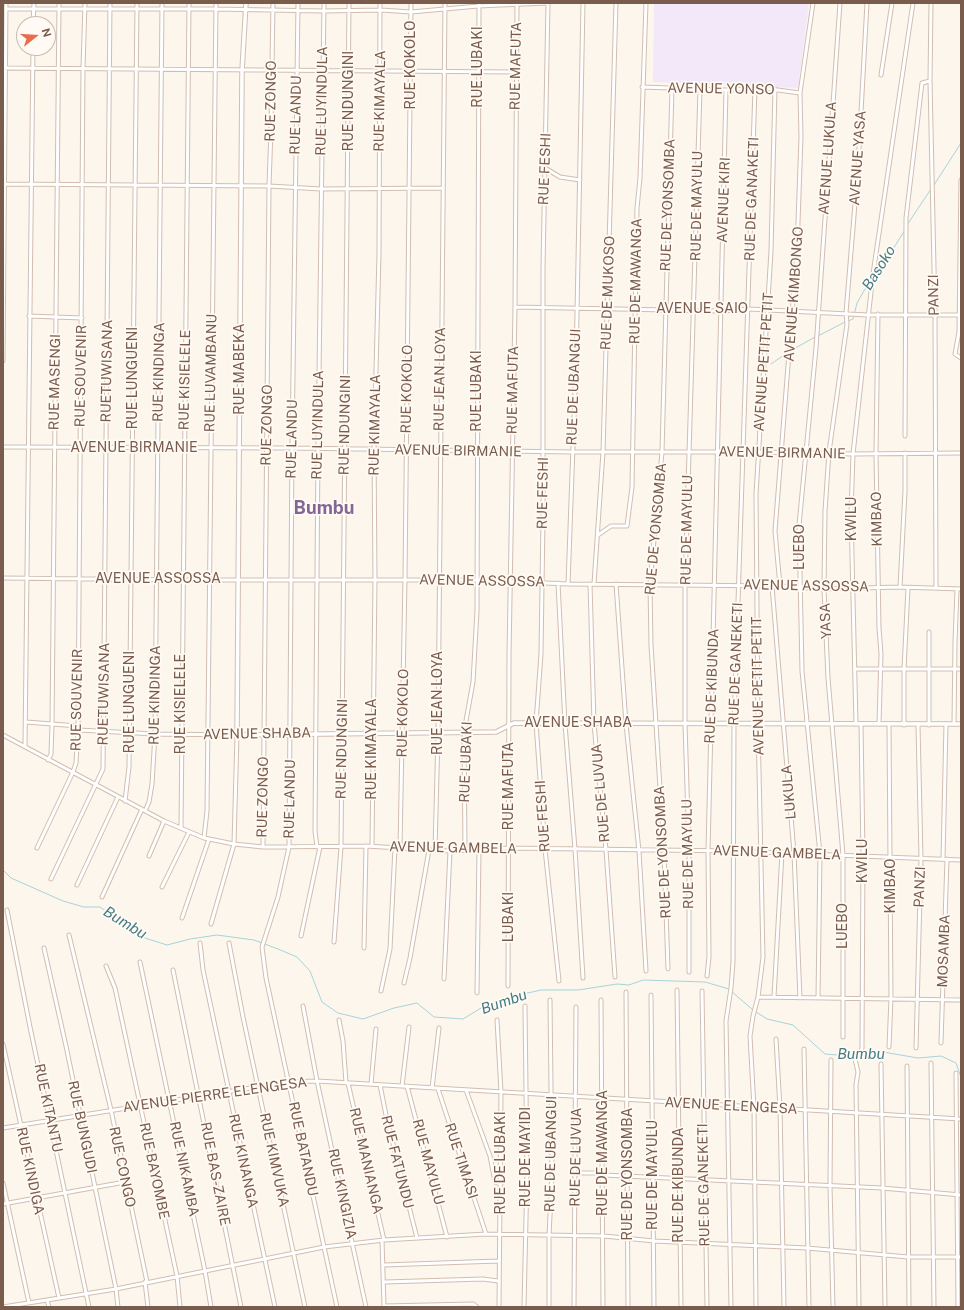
<!DOCTYPE html>
<style>
body{margin:0}
#map{position:relative;width:964px;height:1310px;overflow:hidden;background:#fdf6ec;font-family:"Public Sans",sans-serif}
canvas{display:block}
.frame{position:absolute;inset:0;border:4px solid #7a5c4d;pointer-events:none}
.north{position:absolute;left:16px;top:16px;width:40px;height:40px;box-sizing:border-box;background:#fffaf3;border:1px solid #cabbb1;border-radius:50%;rotate:73deg;font-size:11px;font-weight:700;line-height:16px;text-align:center;color:#7a5c4d}
.north::after{content:'';display:block;margin:auto;width:14px;height:18px;background:#e76f51;clip-path:polygon(50% 0,100% 100%,50% 72%,0 100%)}
</style>
<div id="map">
<canvas width="964" height="1310"></canvas>
<div class="frame"></div>
<div class="north">N</div>
</div>
<script>
const ctx = document.querySelector('canvas').getContext('2d');
ctx.lineJoin = 'round';
function paint(path, color) { ctx.fillStyle = color; ctx.fill(path, 'evenodd'); }
const shape = rows => new Path2D(rows.map(r => 'M' + r).join(''));
function stroke(path, color, width, dash) { ctx.strokeStyle = color; ctx.lineWidth = width; ctx.lineCap = dash ? 'butt' : 'round'; ctx.setLineDash(dash || []); ctx.stroke(path); }
function label(font, color, halo, rows, align = 'center') {
  ctx.font = font + ' "Public Sans",sans-serif'; ctx.lineWidth = 3.5; ctx.setLineDash([]); ctx.textBaseline = 'middle'; ctx.strokeStyle = halo; ctx.fillStyle = color; for (const [text, x, y, turn = 0] of rows) {
    ctx.save(); ctx.translate(x, y); ctx.rotate((+turn || 0) * Math.PI / 180); ctx.textAlign = isNaN(turn) ? turn : align; if (halo) ctx.strokeText(text, 0, 0); ctx.fillText(text, 0, 0); ctx.restore();
  }
}
paint(shape([
 [809,3,798,88,653,82,654,4]
]), '#f3e8fa');
stroke(shape([
 [934,185,961,143],
 [907,225,931,189],
 [874,273,893,249,905,230],
 [848,321,853,319,857,303,872,277],
 [818,336,845,322],
 [790,351,815,337],
 [771,364,787,353],
 [3,870,11,878,63,901,84,907,100,907,145,938,167,945,190,939,217,935,254,940,278,949,297,957,310,971,322,1002,338,1013,363,1019,394,1008,417,1003,434,1017,463,1019,486,1005,510,997,541,990,578,990,617,984,629,985,643,980,705,982,729,989],
 [731,991,753,1010],
 [756,1012,767,1019,793,1025,825,1054,850,1056,877,1051,918,1058,941,1056,956,1063,961,1077]
]), '#a5d3da', 1);
const minor = shape([
 [298,3,292,448,289,847,278,897,262,947,266,978,337,1307],
 [548,3,543,268,543,519,541,654,536,723,545,849,559,981],
 [931,3,930,81,935,315,936,588],
 [6,9,216,9,324,11,381,10,411,12,478,6,548,3],
 [33,24,34,3],
 [3,68,516,72],
 [881,75,892,3],
 [642,87,726,90,763,88,800,93],
 [775,89,771,251,756,494,758,724,763,957,758,997,961,1000],
 [545,168,560,177,580,180],
 [961,180,959,332,955,354,961,358],
 [3,184,269,186,321,189,442,188],
 [515,307,720,311,749,309,868,315,961,315],
 [878,314,876,454,879,628,881,654,879,724],
 [29,316,82,318],
 [3,361,6,3],
 [905,436,906,218,922,83,930,81],
 [3,447,292,448,572,452,758,452,853,454,961,453],
 [598,535,611,526,627,526,632,487,637,208,640,178,646,3],
 [3,578,209,580,476,580,568,584,780,586,824,589,900,587,961,589],
 [558,583,565,724,575,849,583,978],
 [568,584,576,364,583,3],
 [590,584,594,724,606,850,615,977],
 [594,584,603,452,616,3],
 [616,584,626,724,639,851,646,971],
 [772,586,794,853,800,998],
 [780,586,775,531,797,251,801,137,800,93,813,3],
 [900,587,905,491,905,453],
 [929,632,929,725],
 [855,669,961,669],
 [26,722,78,726],
 [856,724,851,513,853,454,873,274,913,3],
 [954,724,955,643,957,589],
 [904,725,904,669,908,588],
 [78,730,155,734,237,735,234,844,211,924],
 [3,735,164,821,204,838,234,844,263,847,366,846,450,851,509,848,734,851,961,860],
 [25,746,33,48],
 [48,760,51,754,52,725,59,3],
 [125,801,129,767,137,3],
 [145,811,149,802,152,784,155,734,162,3],
 [181,828,189,3],
 [204,838,207,811,216,3],
 [372,846,375,579,374,449,379,254,380,3],
 [263,847,269,186,271,129,273,3],
 [317,847,315,831,318,449,324,3],
 [37,848,73,772,76,763,78,730,83,68,85,3],
 [400,848,405,579,411,3],
 [435,850,438,734,445,3],
 [465,850,464,732,473,682,477,611,479,3],
 [149,856,164,821],
 [943,859,946,724],
 [51,879,103,769,110,3],
 [77,885,118,797],
 [162,887,189,832],
 [102,897,142,809],
 [7,910,30,1027,89,1307],
 [182,918,209,839],
 [69,935,111,1110,147,1282],
 [301,936,320,847],
 [334,942,341,847,349,3],
 [200,943,203,970,275,1307],
 [229,943,243,1017,305,1307],
 [44,948,66,1046,116,1289,118,1307],
 [364,948,366,846],
 [140,962,205,1271,211,1307],
 [106,966,115,988,177,1276,180,1307],
 [668,969,664,851,651,645,650,584,662,452,672,88],
 [173,970,241,1307],
 [689,972,689,851,685,724,685,586,700,89],
 [707,976,709,957,708,851,726,90],
 [444,979,450,851],
 [404,983,410,958,429,850],
 [508,986,509,655,515,307,517,3],
 [677,990,681,1307],
 [381,991,390,949,395,848],
 [702,991,707,1307],
 [626,992,628,1307],
 [477,993,479,851],
 [651,995,654,1307],
 [774,997,782,853],
 [818,998,820,854,802,671,799,525,816,348,840,3],
 [601,1000,603,1307],
 [303,1006,317,1081,366,1307],
 [339,1020,343,1041,346,1083],
 [497,1020,501,1092,499,1307],
 [843,1037,843,855,828,678,824,589,825,511,829,452,847,324,846,313,858,167,867,3],
 [776,1039,780,1108,784,1307],
 [941,1043,947,859],
 [3,1044,59,1298],
 [889,1047,891,998,889,724],
 [916,1048,921,858,918,725],
 [804,1049,809,1307],
 [831,1060,830,1186,833,1307],
 [931,1063,934,1307],
 [881,1064,885,1307],
 [907,1066,909,1307],
 [956,1073,958,1307],
 [348,1083,384,1240],
 [371,1084,376,1029],
 [380,1085,387,1120,417,1238],
 [402,1086,409,1027],
 [407,1086,447,1237],
 [432,1088,439,1028],
 [438,1089,486,1234],
 [466,1090,490,1156,495,1182,501,1184],
 [3,1128,288,1082,317,1081,961,1119],
 [576,1173,603,1173],
 [603,1175,882,1188,961,1195],
 [3,1183,29,1303],
 [3,1204,125,1182],
 [382,1240,384,1307],
 [384,1265,498,1261],
 [145,1282,148,1307],
 [385,1282,483,1279,498,1281],
 [47,1300,49,1307],
 [384,1306,473,1304,477,1307],
 [3,1307,116,1289,324,1247,384,1240,486,1234,604,1236,654,1241,807,1248,908,1257,961,1257],
 [524,1307,527,1174,525,1006],
 [549,1307,549,1236,552,1174,550,1000],
 [574,1307,576,1007],
 [731,1307,726,1021,731,988,733,962,734,723,755,88],
 [756,1307,754,1108,750,1036,753,1016,758,997],
 [859,1307,856,1085,858,1072,855,1059,856,1053,861,1051,862,1048,863,856,861,724]
]);
const tertiary = shape([
 [246,3,242,71,237,735,496,732,514,723,961,724]
]);
stroke(minor, '#d1beb0', 5);
stroke(tertiary, '#d1beb0', 5.5);
stroke(minor, '#fff', 3);
stroke(tertiary, '#fff', 3.5);
label('14px', '#7a5c4d', '#fffaf3', [
 ["RUE KOKOLO",411,65,-90],
 ["RUE MAFUTA",516,66,-89],
 ["RUE LUBAKI",478,67,-90],
 ["AVENUE YONSO",721,89,1],
 ["RUE ZONGO",271,101,-89],
 ["RUE LUYINDULA",322,101,-89],
 ["RUE NDUNGINI",349,101,-90],
 ["RUE KIMAYALA",380,101,-89],
 ["RUE LANDU",296,115,-89],
 ["AVENUE LUKULA",828,158,-86],
 ["AVENUE YASA",858,158,-86],
 ["RUE FESHI",545,169,-88],
 ["RUE DE GANAKETI",752,199,-88],
 ["AVENUE KIRI",724,200,-88],
 ["RUE DE YONSOMBA",668,205,-88],
 ["RUE DE MAYULU",697,206,-89],
 ["RUE DE MAWANGA",636,281,-89],
 ["RUE DE MUKOSO",608,293,-88],
 ["AVENUE KIMBONGO",794,294,-86],
 ["PANZI",934,295,-91],
 ["AVENUE SAIO",702,309],
 ["AVENUE PETIT PETIT",764,362,-86],
 ["RUE MABEKA",240,369,-90],
 ["RUETUWISANA",107,371,-89],
 ["RUE KINDINGA",159,372,-89],
 ["RUE LUVAMBANU",211,373,-89],
 ["RUE SOUVENIR",81,376,-89],
 ["RUE LUNGUENI",133,378,-90],
 ["RUE JEAN LOYA",440,379,-89],
 ["RUE KISIELELE",185,380,-89],
 ["RUE MASENGI",55,382,-89],
 ["RUE DE UBANGUI",574,387,-88],
 ["RUE KOKOLO",407,389,-89],
 ["RUE MAFUTA",513,390,-89],
 ["RUE LUBAKI",477,391,-90],
 ["RUE ZONGO",267,425,-89],
 ["RUE LUYINDULA",318,425,-89],
 ["RUE NDUNGINI",345,425,-89],
 ["RUE KIMAYALA",375,425,-89],
 ["RUE LANDU",292,439,-89],
 ["AVENUE BIRMANIE",134,448],
 ["AVENUE BIRMANIE",458,451,1],
 ["AVENUE BIRMANIE",782,453,1],
 ["RUE FESHI",543,493,-89],
 ["KWILU",852,519,-90],
 ["KIMBAO",877,519,-91],
 ["RUE DE YONSOMBA",656,529,-85],
 ["RUE DE MAYULU",687,530,-89],
 ["LUEBO",800,547,-90],
 ["AVENUE ASSOSSA",158,579],
 ["AVENUE ASSOSSA",482,581,1],
 ["AVENUE ASSOSSA",806,586,1],
 ["YASA",826,621,-93],
 ["RUE DE GANEKETI",736,664,-88],
 ["RUE DE KIBUNDA",712,686,-88],
 ["AVENUE PETIT PETIT",758,686,-91],
 ["RUETUWISANA",104,694,-89],
 ["RUE KINDINGA",155,695,-89],
 ["RUE SOUVENIR",77,700,-89],
 ["RUE LUNGUENI",130,702,-90],
 ["RUE JEAN LOYA",438,703,-90],
 ["RUE KISIELELE",181,704,-90],
 ["RUE KOKOLO",403,713,-89],
 ["AVENUE SHABA",578,723],
 ["AVENUE SHABA",257,734,-1],
 ["RUE NDUNGINI",342,749,-89],
 ["RUE KIMAYALA",372,749,-90],
 ["RUE LUBAKI",466,762,-88],
 ["RUE MAFUTA",509,786,-90],
 ["LUKULA",789,792,-95],
 ["RUE DE LUVUA",601,793,-95],
 ["RUE ZONGO",263,797,-89],
 ["RUE LANDU",290,799,-89],
 ["RUE FESHI",543,816,-94],
 ["AVENUE GAMBELA",453,848,1],
 ["RUE DE YONSOMBA",663,852,-93],
 ["AVENUE GAMBELA",777,853,2],
 ["RUE DE MAYULU",688,854,-91],
 ["KWILU",863,861,-90],
 ["KIMBAO",891,886,-90],
 ["PANZI",920,887,-88],
 ["LUBAKI",509,917,-90],
 ["LUEBO",843,926,-90],
 ["MOSAMBA",944,951,-88],
 ["AVENUE PIERRE ELENGESA",215,1095,-8],
 ["AVENUE ELENGESA",731,1106,3],
 ["RUE KITANTU",48,1108,78],
 ["RUE BUNGUDI",82,1127,78],
 ["RUE BATANDU",303,1149,78],
 ["RUE DE MAWANGA",603,1153,-90],
 ["RUE DE UBANGUI",551,1154,-89],
 ["RUE DE MAYIDI",526,1157,-90],
 ["RUE DE LUVUA",576,1157,-89],
 ["RUE KIMVUKA",274,1160,78],
 ["RUE KINANGA",243,1161,78],
 ["RUE MANIANGA",366,1161,77],
 ["RUE TIMASI",461,1161,72],
 ["RUE FATUNDU",397,1162,76],
 ["RUE MAYULU",428,1162,75],
 ["RUE DE LUBAKI",501,1163,-90],
 ["RUE CONGO",122,1167,78],
 ["RUE NIKAMBA",184,1169,78],
 ["RUE KINDIGA",30,1171,78],
 ["RUE BAYOMBE",154,1171,78],
 ["RUE BAS-ZAIRE",215,1174,79],
 ["RUE DE YONSOMBA",628,1174,-90],
 ["RUE DE MAYULU",653,1175,-90],
 ["RUE DE KIBUNDA",679,1185,-90],
 ["RUE DE GANEKETI",704,1185,-91],
 ["RUE KINGIZIA",342,1194,78]
]);
label('italic 15px', '#437c86', '#fffaf3', [
 ["Basoko",879,268,-58],
 ["Bumbu",125,923,32],
 ["Bumbu",504,1002,-19],
 ["Bumbu",861,1054]
]);
label('bold 18px', '#846695', '#fffaf3', [
 ["Bumbu",324,508]
]);
</script>
